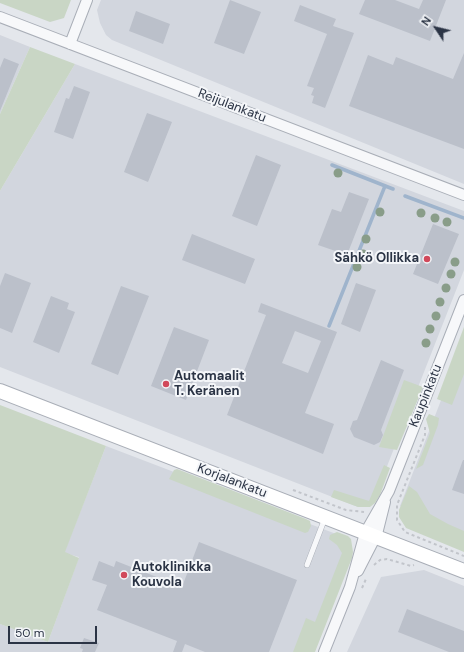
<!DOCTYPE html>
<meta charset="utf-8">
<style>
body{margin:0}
#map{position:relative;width:464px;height:652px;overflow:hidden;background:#e4e7ec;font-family:"DM Sans",sans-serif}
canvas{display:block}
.north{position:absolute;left:416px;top:8px;width:40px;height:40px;-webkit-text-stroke:3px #f4f6f9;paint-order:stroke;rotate:305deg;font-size:11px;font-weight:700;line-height:16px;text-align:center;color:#2b3445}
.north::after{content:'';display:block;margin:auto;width:14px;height:18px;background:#2b3445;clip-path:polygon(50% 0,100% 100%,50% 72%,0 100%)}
.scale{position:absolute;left:8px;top:626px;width:89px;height:18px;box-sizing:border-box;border:2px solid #2b3445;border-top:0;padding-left:5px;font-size:12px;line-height:14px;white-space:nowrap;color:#2b3445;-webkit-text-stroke:3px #f4f6f9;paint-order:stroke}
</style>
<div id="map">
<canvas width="464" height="652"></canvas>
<div class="north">N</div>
<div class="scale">50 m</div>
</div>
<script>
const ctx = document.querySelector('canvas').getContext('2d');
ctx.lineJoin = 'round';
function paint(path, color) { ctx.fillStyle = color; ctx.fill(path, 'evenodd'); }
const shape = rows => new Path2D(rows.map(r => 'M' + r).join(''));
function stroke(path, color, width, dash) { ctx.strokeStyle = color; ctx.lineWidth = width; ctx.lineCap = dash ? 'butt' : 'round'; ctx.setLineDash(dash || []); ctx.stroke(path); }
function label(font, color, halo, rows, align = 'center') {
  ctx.font = font + ' "DM Sans",sans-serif'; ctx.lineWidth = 4; ctx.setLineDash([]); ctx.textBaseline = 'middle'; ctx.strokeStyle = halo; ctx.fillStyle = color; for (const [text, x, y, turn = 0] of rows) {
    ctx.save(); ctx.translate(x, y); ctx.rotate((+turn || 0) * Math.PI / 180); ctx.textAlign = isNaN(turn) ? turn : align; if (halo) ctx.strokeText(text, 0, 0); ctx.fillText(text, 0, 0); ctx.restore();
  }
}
paint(shape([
 [101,0,464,0,464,184,112,40,106,35,100,23,97,10],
 [0,35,30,47,0,114],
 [75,64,464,211,464,270,373,502,358,507,0,367,0,191],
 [464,341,464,547,400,506],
 [106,446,344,537,350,552,311,652,0,652,0,624,48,642,79,557,64,553],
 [424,570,464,586,464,652,347,652,381,577]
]), '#d2d6de');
paint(shape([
 [0,0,71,0,64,18,50,22,0,3],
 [30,47,75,64,0,191,0,114],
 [464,327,464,374,452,405,437,399],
 [404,380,423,387,397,450,379,447],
 [0,405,106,446,65,552,79,558,48,642,0,624],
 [429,414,439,418,438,425,423,465,416,469,430,433,426,419],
 [384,465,390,468,380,495,375,503,370,507,358,507,331,497,334,490,369,501],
 [177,469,306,519,310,521,311,526,308,532,305,533,169,479,174,470],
 [409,486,417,492,430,514,448,524,464,531,464,552,406,528,399,517,399,510],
 [337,532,348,536,351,539,353,552,352,558,315,652,293,652,306,618,315,622,342,553,337,545,329,539,330,535]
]), '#c9d6c5');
stroke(shape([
 [332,165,393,189],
 [405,196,464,218],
 [329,326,385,186]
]), '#9fb4cc', 3.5);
paint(shape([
 [230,0,261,12,244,54,214,43],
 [365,0,395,0,419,9,423,0,446,0,430,41,359,14],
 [300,5,336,19,333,26,354,33,325,108,312,103,314,96,311,95,314,88,307,86,327,34,294,21],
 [136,11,170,24,163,44,129,31],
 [464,53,464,149,349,106,368,55,393,65,396,57,453,79],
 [4,58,19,64,0,111,0,68],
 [74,86,90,92,73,139,54,132,66,98,69,99],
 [147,113,172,122,148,182,124,172],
 [256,155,281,165,257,226,232,216],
 [349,192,369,199,347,255,318,245,332,209,341,212],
 [433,224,459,234,438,284,413,274],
 [192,234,255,259,245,284,182,260],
 [5,273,31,283,12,333,0,328,0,286],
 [356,283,376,290,360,332,341,324],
 [121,286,149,296,118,375,91,364],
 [51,296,69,303,67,309,75,312,59,353,33,342],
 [261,303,337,332,305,413,334,424,323,454,227,415,266,315,258,312],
 [295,331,321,341,308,373,282,363],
 [174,327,209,340,186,400,151,386],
 [381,360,404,370,381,430,383,435,380,442,374,445,354,437,350,429,353,421,357,420],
 [463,460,464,460,464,494,452,490],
 [199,542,297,580,269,652,205,652,185,644,182,652,173,652,177,641,97,610,107,585,92,580,99,561,114,567,116,561,182,587],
 [407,609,464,631,464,652,449,652,398,632],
 [84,638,99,643,95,652,82,652,83,649,80,648]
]), '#bbc0ca');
const lane = shape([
 [307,565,325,518]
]);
const street = shape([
 [0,17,464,195],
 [70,44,87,0],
 [358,571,377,534,385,502],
 [324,652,350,587,365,533,389,491,464,300]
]);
const secondary = shape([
 [0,391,464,571]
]);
stroke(lane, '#a9aeb7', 6);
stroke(street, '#a9aeb7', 12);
stroke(secondary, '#a9aeb7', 16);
stroke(shape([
 [425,427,425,435,397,505,397,520,405,532,464,556],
 [293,490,346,510,364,512],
 [374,565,380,560,387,559,411,566,414,565],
 [362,588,366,579]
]), '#c2c5cb', 2, [3, 3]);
stroke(lane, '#f7f8fa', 5);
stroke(street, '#f7f8fa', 10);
stroke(secondary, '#fff', 14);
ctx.fillStyle = '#899d89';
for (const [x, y] of [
 [338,173],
 [380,212],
 [421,213],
 [435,218],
 [447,222],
 [366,239],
 [363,254],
 [455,262],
 [357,267],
 [451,274],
 [446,288],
 [440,302],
 [436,316],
 [430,329],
 [426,343]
]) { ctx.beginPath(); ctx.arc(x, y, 4.5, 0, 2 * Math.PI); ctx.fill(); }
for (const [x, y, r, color] of [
 [427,259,4,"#d1495b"],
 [166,384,4,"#d1495b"],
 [124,575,4,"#d1495b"]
]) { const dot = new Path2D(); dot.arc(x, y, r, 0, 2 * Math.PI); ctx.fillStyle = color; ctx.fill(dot); stroke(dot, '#f4f6f9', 1.5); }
label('13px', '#2b3445', '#f4f6f9', [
 ["Reijulankatu",232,106,21],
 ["Kaupinkatu",426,396,-68],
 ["Korjalankatu",232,481,21]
]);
label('bold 13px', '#2b3445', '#f4f6f9', [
 ["Sähkö Ollikka",419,259,"right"],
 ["Automaalit",174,377],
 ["T. Keränen",174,392],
 ["Autoklinikka",132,568],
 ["Kouvola",132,583]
], 'left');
</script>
